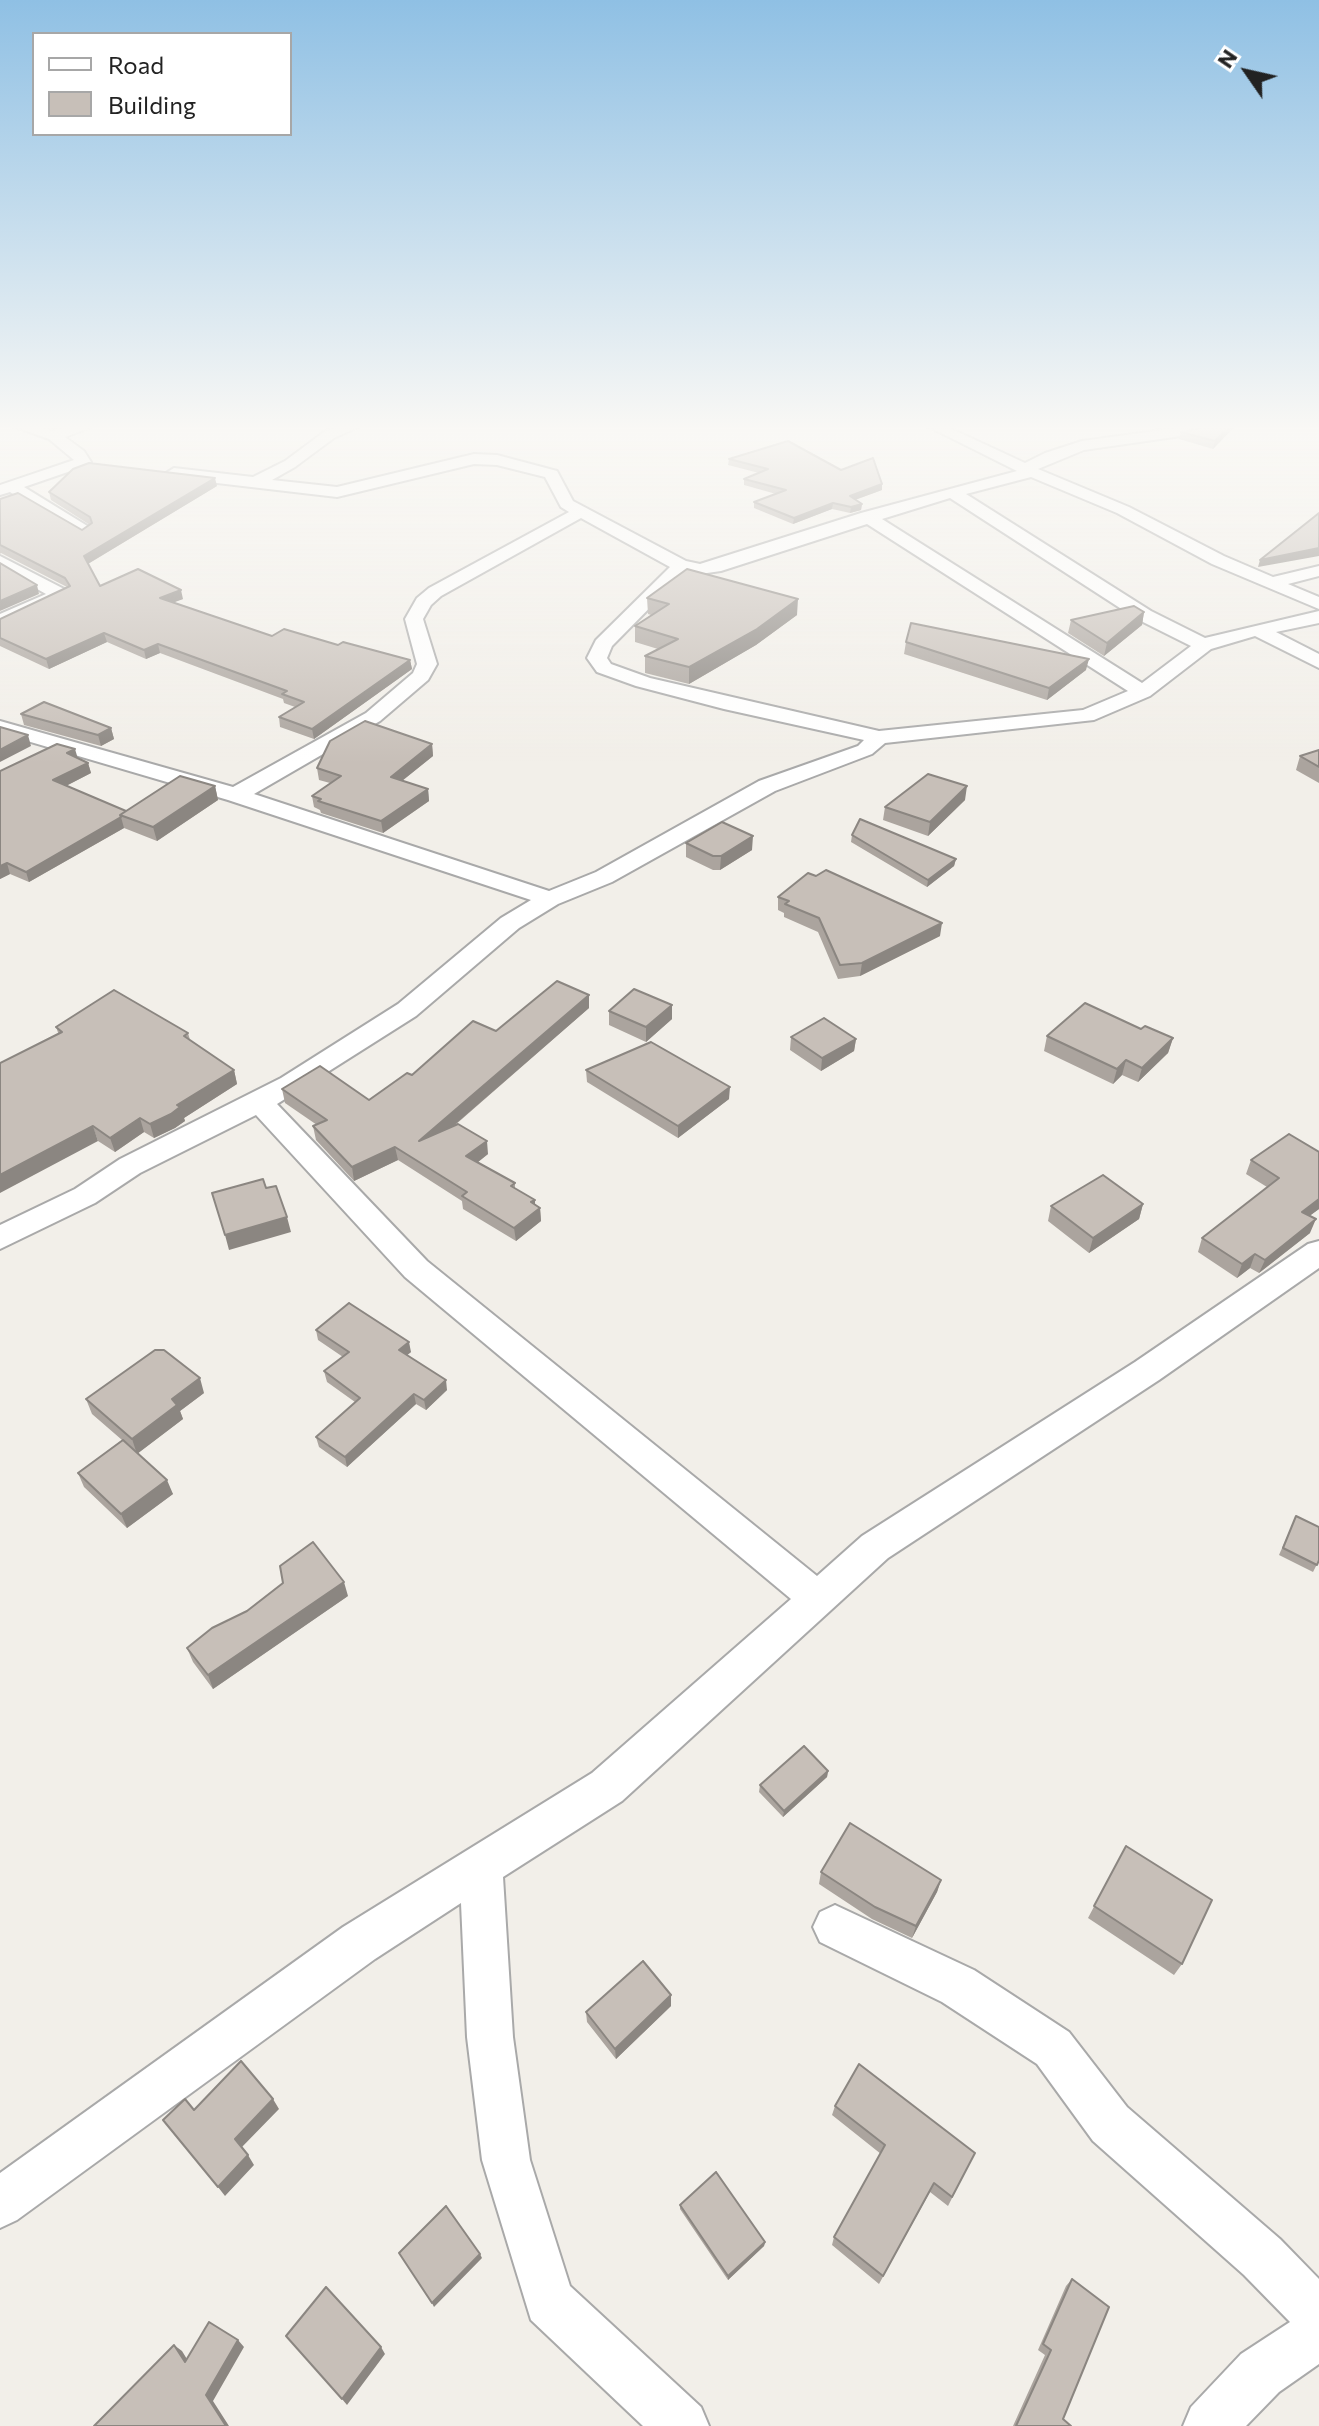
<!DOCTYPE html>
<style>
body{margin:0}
#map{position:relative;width:1319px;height:2426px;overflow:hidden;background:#f2efe9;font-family:Commissioner,sans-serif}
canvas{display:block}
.legend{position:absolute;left:32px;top:32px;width:260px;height:104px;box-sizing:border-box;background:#fff;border:2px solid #a7a7a7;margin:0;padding:10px 14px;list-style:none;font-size:24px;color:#222}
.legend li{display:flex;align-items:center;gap:16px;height:40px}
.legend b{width:40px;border:2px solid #a7a7a7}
.north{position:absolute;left:1207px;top:32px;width:80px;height:80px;-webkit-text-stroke:6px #fff;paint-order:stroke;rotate:304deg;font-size:22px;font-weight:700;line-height:32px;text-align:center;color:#222}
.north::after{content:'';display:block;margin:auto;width:28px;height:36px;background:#222;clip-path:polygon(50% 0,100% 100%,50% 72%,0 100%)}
</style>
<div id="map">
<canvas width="1319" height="2426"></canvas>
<ul class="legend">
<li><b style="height:10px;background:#fff"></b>Road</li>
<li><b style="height:22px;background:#c7bfb8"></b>Building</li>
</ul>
<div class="north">N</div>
</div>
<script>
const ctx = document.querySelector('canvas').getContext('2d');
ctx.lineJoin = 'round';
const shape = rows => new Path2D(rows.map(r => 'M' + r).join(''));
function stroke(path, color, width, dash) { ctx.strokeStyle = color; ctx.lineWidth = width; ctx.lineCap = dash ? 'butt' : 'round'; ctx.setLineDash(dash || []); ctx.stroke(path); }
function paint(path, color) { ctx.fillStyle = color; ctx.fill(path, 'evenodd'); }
const street = shape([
 [10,425,31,425,53,431,71,425,91,425,89,428,65,437,84,451,91,462,88,465,24,487,89,527,91,531,89,535,77,535,10,492,0,495,0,485,74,460,49,439,10,425],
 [343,425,362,425,334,438,295,467,272,480,337,487,474,454,497,455,557,471,573,501,686,561,700,564,861,513,1017,471,925,425,943,425,1025,463,1045,453,1082,441,1199,425,1221,425,1219,428,1195,434,1084,450,1038,469,1129,507,1224,556,1273,577,1319,566,1319,576,1288,584,1319,597,1319,609,1212,564,1117,513,1031,477,966,494,1151,611,1205,638,1319,611,1319,623,1276,632,1319,654,1319,668,1255,636,1211,649,1150,696,1094,720,885,743,872,754,775,791,612,882,558,904,519,928,416,1016,277,1104,427,1261,817,1576,862,1536,1135,1362,1308,1244,1319,1241,1319,1268,1159,1380,888,1558,622,1801,503,1877,513,2037,530,2160,570,2286,701,2407,709,2426,643,2426,531,2320,482,2160,467,2037,461,1903,375,1959,17,2220,0,2228,0,2173,343,1927,592,1773,791,1599,405,1277,256,1115,140,1173,95,1203,0,1249,0,1225,75,1189,120,1159,281,1078,398,1004,501,918,531,900,228,800,0,733,0,721,233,787,366,713,413,673,417,664,405,619,417,598,429,588,569,512,561,507,545,477,497,465,474,464,337,497,174,478,166,473,174,468,253,477,285,461,324,432,343,425],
 [950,498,1137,619,1191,646,1142,683,882,519,950,498],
 [581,518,670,567,596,640,587,658,597,672,636,686,724,709,864,740,858,746,759,781,596,872,549,891,254,794,380,721,428,680,437,664,423,619,431,605,441,596,581,518],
 [867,524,1128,691,1083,710,879,731,650,678,611,664,607,658,612,646,685,572,700,574,721,571,867,524],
 [0,556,66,590,69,594,0,627,0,614,46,594,0,568,0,556],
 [835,1905,974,1970,1069,2032,1127,2107,1280,2239,1319,2279,1319,2364,1279,2392,1246,2426,1183,2426,1191,2407,1241,2354,1290,2322,1244,2275,1093,2141,1037,2064,942,2002,820,1942,813,1927,820,1912,835,1905]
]);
stroke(street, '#a9a9a9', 4);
paint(street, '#fff');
paint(shape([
 [1236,425,1213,449,1179,439,1181,432],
 [729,459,841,470,882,484,882,490,855,500,862,504,861,510,850,513,832,509,793,524,754,508,754,502,776,494,744,485,744,479,759,473,728,465],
 [217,486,88,564,100,586,183,599,173,602,272,636,338,645,410,660,412,669,314,739,280,727,279,717,295,707,284,703,283,699,160,653,146,659,107,642,49,669,0,646,0,619,67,587,1,553,0,554,0,499,82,530,90,525,51,500,49,492],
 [647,598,797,615,756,645,689,684,645,673,645,656,658,649,635,642,635,626,651,615,648,614],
 [1144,612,1142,625,1104,656,1068,633,1071,620],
 [906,642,1086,670,1047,700,904,654],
 [21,714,111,728,114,739,101,746,24,725],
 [432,744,433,756,402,781,428,789,429,801,383,833,321,813,320,810,314,807,312,796,330,783,319,780,317,768],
 [1319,750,1319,783,1296,770,1300,756],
 [77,758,88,763,91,773,66,786,126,811,215,786,218,800,157,841,124,828,29,882,10,874,0,879,0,771],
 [965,800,928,836,883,820,885,807],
 [852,835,956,859,954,866,927,887,851,842],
 [686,843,752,850,720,870,713,870,686,857],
 [778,897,940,936,860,976,838,979,818,932,784,917,784,913,778,910],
 [589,995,589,1008,454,1126,488,1154,478,1162,515,1183,515,1189,540,1208,541,1221,516,1241,463,1209,462,1201,398,1160,354,1181,316,1140,313,1126,317,1125,285,1103,282,1089,369,1100,412,1075,496,1031],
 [609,1011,672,1019,646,1042,609,1025],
 [56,1027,188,1033,190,1040,234,1070,237,1084,184,1118,185,1121,175,1128,154,1138,144,1132,115,1152,98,1141],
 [1141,1029,1173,1038,1168,1053,1138,1082,1122,1075,1113,1084,1044,1051,1047,1036],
 [791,1037,856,1039,854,1051,821,1071,790,1050],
 [586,1070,729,1099,678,1138,587,1082],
 [1319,1152,1319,1209,1309,1216,1310,1233,1259,1273,1250,1268,1237,1278,1198,1252,1202,1238,1267,1187,1246,1174,1251,1160],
 [1143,1204,1139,1219,1089,1253,1048,1221,1051,1206],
 [316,1330,411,1352,407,1355,447,1390,426,1410,416,1404,347,1467,319,1447,316,1437,355,1402,327,1382,324,1371,343,1357,318,1340],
 [204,1393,180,1411,183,1419,138,1453,173,1494,127,1528,84,1487,78,1473,122,1440,92,1414,86,1399],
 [1293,1523,1319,1560,1313,1572,1279,1555],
 [348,1596,213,1689,193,1662,187,1648],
 [828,1771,827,1777,783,1817,759,1792,760,1785],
 [1126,1846,1182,1964,1174,1975,1088,1918],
 [821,1872,941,1880,937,1892,912,1938,872,1919,819,1884],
 [671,1995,671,2006,616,2059,587,2022,586,2012],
 [835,2106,975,2153,948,2206,930,2192,879,2284,832,2245,834,2237,881,2154,832,2115],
 [680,2205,765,2242,764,2246,728,2280,680,2209],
 [1072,2279,1063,2419,1071,2426,1013,2426,1045,2355,1038,2350,1066,2286]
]), '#aba49e');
paint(shape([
 [1156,425,1193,425,1155,428],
 [1231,425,1236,425,1213,449,1215,441],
 [215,478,217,486,86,565,84,556],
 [882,484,882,490,849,502,850,496],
 [833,503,832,509,793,524,794,518],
 [862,504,861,510,850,513,851,507],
 [1319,548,1319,556,1258,567,1260,560],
 [37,585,39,594,0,611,0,601],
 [181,590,183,599,162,607,160,598],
 [798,599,797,615,756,645,689,684,689,667],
 [1144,612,1142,625,1104,656,1107,643],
 [104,633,107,642,49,669,46,659],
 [158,644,160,653,146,659,144,650],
 [1089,659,1086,670,1047,700,1049,688],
 [410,660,412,669,314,739,312,729],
 [111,728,114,739,101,746,98,735],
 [28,735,31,746,0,762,0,750],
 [432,744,433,756,393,788,391,777],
 [75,749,78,759,67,753],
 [88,763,91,773,56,791,53,780],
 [215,786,218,800,157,841,153,827],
 [967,786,965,800,928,836,930,822],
 [428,789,429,801,383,833,381,821],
 [121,817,124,828,29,882,26,872],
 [753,836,752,850,720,870,721,856],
 [956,859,954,866,927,887,928,880],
 [7,863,10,874,0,879,0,866],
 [942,923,940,936,860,976,862,963],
 [589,995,589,1008,421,1154,419,1141],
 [672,1005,672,1019,646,1042,646,1027],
 [1173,1038,1168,1053,1138,1082,1142,1068],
 [856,1039,854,1051,821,1071,822,1058],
 [1126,1060,1122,1075,1113,1084,1117,1069],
 [234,1070,237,1084,184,1118,185,1121,175,1128,154,1138,150,1124,177,1105],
 [730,1087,729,1099,678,1138,678,1126],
 [140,1118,144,1132,115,1152,110,1138],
 [93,1126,98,1141,0,1193,0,1175],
 [487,1141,488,1154,468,1170,466,1156],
 [395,1147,398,1160,354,1181,352,1167],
 [1319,1199,1319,1209,1296,1226,1302,1212],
 [535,1200,535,1211,540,1208,541,1221,516,1241,514,1228,531,1202],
 [1143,1204,1139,1219,1089,1253,1093,1238],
 [287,1217,291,1232,229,1250,225,1235],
 [1316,1219,1310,1233,1259,1273,1265,1260],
 [1255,1254,1250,1268,1237,1278,1242,1264],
 [409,1342,411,1352,401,1360,399,1350],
 [200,1378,204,1393,180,1411,183,1419,137,1454,132,1439,172,1399],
 [446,1380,447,1390,426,1410,424,1400],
 [414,1394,416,1404,347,1467,345,1457],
 [167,1480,173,1494,127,1528,121,1514],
 [344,1582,348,1596,213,1689,208,1675],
 [828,1771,827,1777,783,1817,784,1811],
 [941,1880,937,1892,912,1938,916,1926],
 [671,1995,671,2006,616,2059,615,2049],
 [273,2099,279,2109,241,2148,235,2139],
 [248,2155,254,2165,225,2196,218,2187],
 [765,2242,764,2246,728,2280,728,2276],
 [480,2254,482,2258,434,2307,432,2303],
 [238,2340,244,2347,213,2401,229,2426,226,2426,206,2395],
 [174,2345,182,2351,193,2369,185,2362],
 [381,2347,385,2354,347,2405,342,2399]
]), '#8b8681');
const building = shape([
 [1216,425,1231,425,1215,441,1181,432,1216,425],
 [788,441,841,470,873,458,882,484,850,496,862,504,851,507,833,503,794,518,754,502,786,490,744,479,768,469,729,459,788,441],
 [89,463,215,478,84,556,100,586,138,569,181,590,160,598,272,636,284,629,338,645,343,642,410,660,312,729,279,717,304,702,282,694,287,691,158,644,144,650,104,633,46,659,0,638,0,619,70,586,65,578,0,545,0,499,18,493,82,530,92,523,90,517,49,492,73,469,89,463],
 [1319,513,1319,548,1260,560,1319,513],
 [0,563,37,585,0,601,0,563],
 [687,569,798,599,757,629,689,667,645,656,678,639,635,626,669,604,647,598,687,569],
 [1134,606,1144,612,1107,643,1071,620,1134,606],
 [911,623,1089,659,1049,688,906,642,911,623],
 [44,702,111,728,98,735,21,714,44,702],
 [365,721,432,744,391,777,428,789,381,821,318,801,321,799,312,796,341,776,317,768,330,741,365,721],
 [0,727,28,735,0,750,0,727],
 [57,744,75,749,67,753,88,763,53,780,126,811,120,815,121,817,26,872,7,863,0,866,0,771,57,744],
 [1319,750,1319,767,1300,756,1319,750],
 [928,774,967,786,930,822,885,807,928,774],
 [180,776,215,786,153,827,120,815,180,776],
 [860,819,956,859,928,880,852,835,860,819],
 [722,822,753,836,721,856,713,856,686,843,722,822],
 [826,870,942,923,862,963,840,965,819,918,785,904,789,901,778,897,808,873,816,876,826,870],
 [557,981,589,995,419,1141,458,1124,487,1141,466,1156,515,1183,511,1186,535,1200,531,1202,540,1208,514,1228,462,1196,467,1192,395,1147,352,1167,313,1126,327,1120,282,1089,320,1066,369,1100,407,1073,412,1075,473,1021,496,1031,557,981],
 [634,989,672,1005,646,1027,609,1011,634,989],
 [114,990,188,1033,184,1036,234,1070,177,1105,180,1107,171,1114,150,1124,140,1118,110,1138,93,1126,0,1175,0,1063,62,1032,56,1027,114,990],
 [1085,1003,1141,1029,1145,1026,1173,1038,1142,1068,1126,1060,1117,1069,1047,1036,1085,1003],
 [824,1018,856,1039,822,1058,791,1037,824,1018],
 [651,1042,730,1087,678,1126,586,1070,651,1042],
 [1289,1134,1319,1152,1319,1199,1302,1212,1316,1219,1265,1260,1255,1254,1242,1264,1202,1238,1279,1178,1251,1160,1289,1134],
 [1103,1175,1143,1204,1093,1238,1051,1206,1103,1175],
 [263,1179,266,1188,276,1186,287,1217,225,1235,212,1193,263,1179],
 [349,1303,409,1342,399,1350,446,1380,424,1400,414,1394,345,1457,316,1437,360,1398,324,1371,349,1352,316,1330,349,1303],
 [155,1350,164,1350,200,1378,172,1399,177,1405,132,1439,86,1399,155,1350],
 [123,1440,167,1480,121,1514,78,1473,123,1440],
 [1296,1516,1319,1527,1319,1560,1317,1565,1283,1548,1296,1516],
 [313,1542,344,1582,208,1675,187,1648,212,1628,247,1611,283,1583,280,1566,313,1542],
 [804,1746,828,1771,784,1811,760,1785,804,1746],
 [850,1823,941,1880,916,1926,875,1907,821,1872,850,1823],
 [1126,1846,1212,1900,1182,1964,1094,1906,1126,1846],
 [643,1961,671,1995,615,2049,586,2012,643,1961],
 [241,2061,273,2099,235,2139,248,2155,218,2187,163,2120,185,2099,194,2110,241,2061],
 [859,2064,975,2153,952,2197,934,2183,883,2276,834,2237,885,2145,835,2106,859,2064],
 [716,2172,765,2242,728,2276,680,2205,716,2172],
 [446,2206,480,2254,432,2303,399,2253,446,2206],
 [1072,2279,1109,2307,1063,2419,1071,2426,1016,2426,1051,2350,1043,2344,1072,2279],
 [326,2287,381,2347,342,2399,286,2336,326,2287],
 [209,2322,238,2340,206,2395,226,2426,94,2426,174,2345,185,2362,209,2322]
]);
paint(building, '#c7bfb8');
stroke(building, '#8b8681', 2);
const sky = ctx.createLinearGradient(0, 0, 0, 764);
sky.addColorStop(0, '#8fc0e4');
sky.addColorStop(0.56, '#f9f8f5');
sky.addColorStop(1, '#f9f8f500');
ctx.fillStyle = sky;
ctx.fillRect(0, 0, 1319, 764);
</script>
